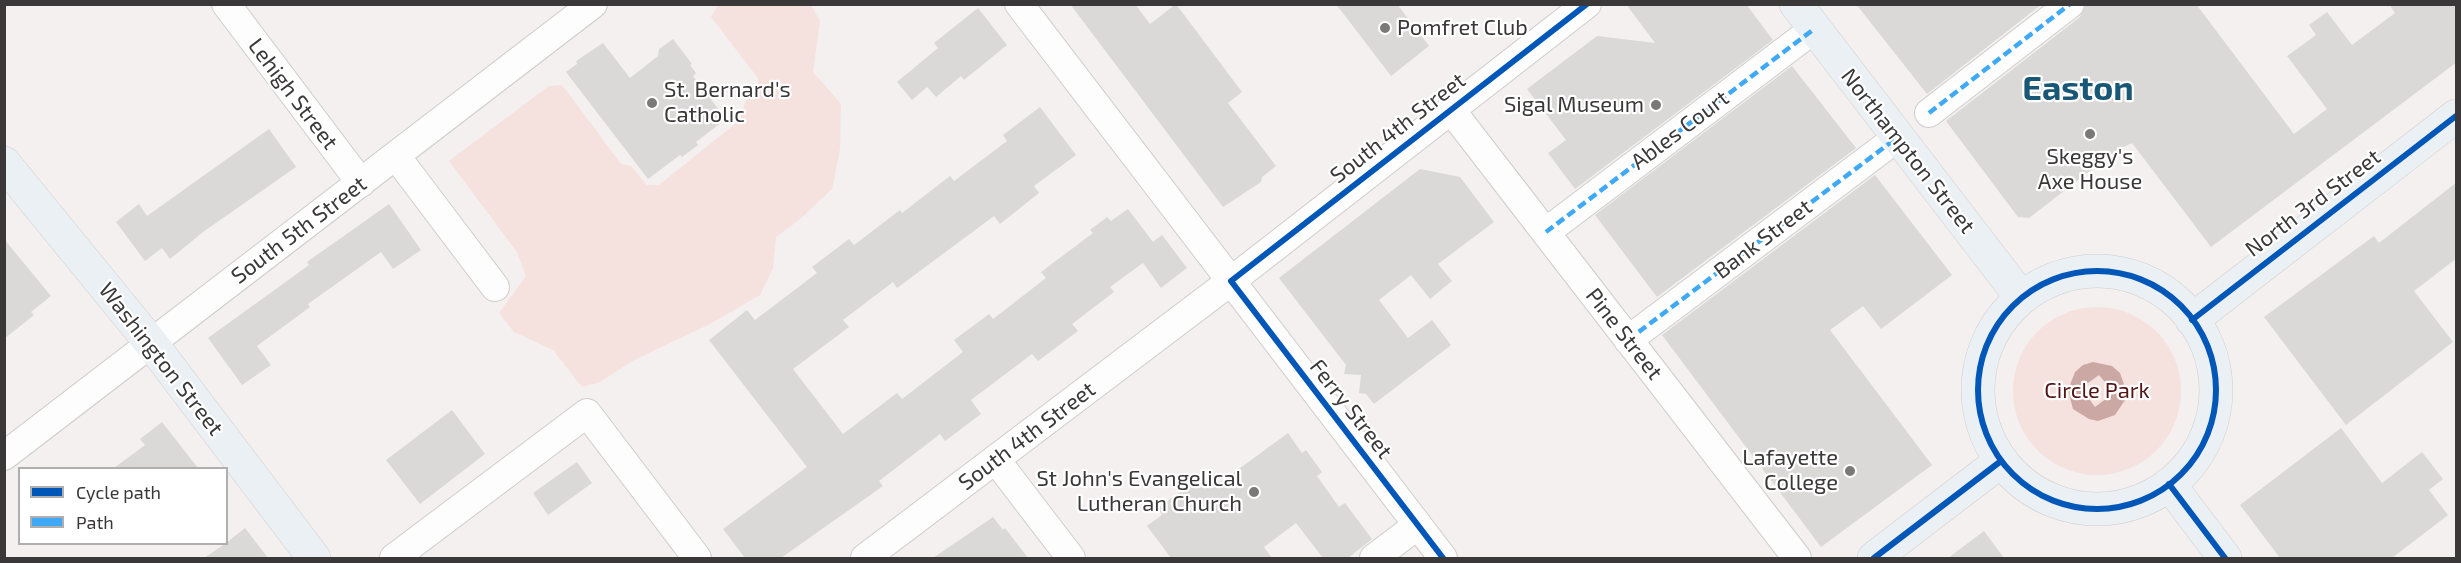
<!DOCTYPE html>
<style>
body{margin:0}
#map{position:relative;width:2461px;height:563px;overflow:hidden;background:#f3f0ef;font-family:"Exo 2",sans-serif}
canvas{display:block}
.frame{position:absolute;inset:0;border:6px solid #3a3838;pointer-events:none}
.legend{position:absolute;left:18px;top:467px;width:210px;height:78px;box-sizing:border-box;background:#fff;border:2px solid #b0afaf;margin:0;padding:8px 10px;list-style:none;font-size:18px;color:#3a3838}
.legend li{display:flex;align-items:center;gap:12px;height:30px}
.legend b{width:30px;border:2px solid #b0afaf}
</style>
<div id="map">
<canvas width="2461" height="563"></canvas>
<div class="frame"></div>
<ul class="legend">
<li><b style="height:8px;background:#0057b8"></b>Cycle path</li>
<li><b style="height:8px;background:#3fa9f5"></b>Path</li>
</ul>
</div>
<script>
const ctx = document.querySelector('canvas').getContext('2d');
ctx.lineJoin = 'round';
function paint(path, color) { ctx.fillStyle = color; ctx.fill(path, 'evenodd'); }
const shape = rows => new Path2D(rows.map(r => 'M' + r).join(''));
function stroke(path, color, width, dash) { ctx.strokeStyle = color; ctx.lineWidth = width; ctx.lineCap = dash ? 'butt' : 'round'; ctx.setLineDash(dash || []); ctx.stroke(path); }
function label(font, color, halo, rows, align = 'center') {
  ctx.font = font + ' "Exo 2",sans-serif'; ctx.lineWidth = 4.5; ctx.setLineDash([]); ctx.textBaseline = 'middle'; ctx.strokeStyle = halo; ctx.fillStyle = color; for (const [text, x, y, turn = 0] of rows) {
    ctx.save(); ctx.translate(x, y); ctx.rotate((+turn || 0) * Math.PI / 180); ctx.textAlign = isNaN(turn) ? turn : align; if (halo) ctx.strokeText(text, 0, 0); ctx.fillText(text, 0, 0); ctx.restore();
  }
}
paint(shape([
 [718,5,811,5,820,21,813,72,841,104,840,149,832,189,799,220,776,237,773,268,760,295,710,324,634,360,600,382,582,387,553,350,514,332,499,313,526,276,517,252,449,161,549,86,562,85,621,164,631,166,647,185,659,185,735,124,742,115,745,102,758,84,758,78,711,17],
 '2013 391a84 84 0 1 1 168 0a84 84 0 1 1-168 0Z'
]), '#f5e1de');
paint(shape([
 [2093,362,2112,366,2120,373,2126,390,2125,400,2115,415,2098,421,2089,419,2073,409,2068,390,2075,372,2083,365],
 [2099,375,2114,393,2095,407,2081,388]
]), '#cba8a4');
paint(shape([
 [1070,4,1135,4,1150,24,1176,4,1242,92,1228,103,1276,166,1262,177,1261,182,1223,207],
 [1336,4,1397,4,1429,46,1391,76],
 [1626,4,1746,4,1773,40,1575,189,1548,153,1566,140,1527,89,1597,36,1655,43],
 [1856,4,2042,4,1927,94],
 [2086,4,2196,4,2294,134,2327,109,2287,56,2316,35,2309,25,2327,12,2352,45,2395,13,2389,4,2457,4,2457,62,2211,247,2132,143,2117,150,2029,218,2018,217,1946,121,2080,17],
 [978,8,1007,45,964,80,961,76,936,97,927,87,912,100,897,82,938,48,934,43],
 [673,39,692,64,690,65,696,73,693,76,726,119,696,142,698,145,682,157,680,155,648,179,566,72,577,64,576,61,603,43,630,78,658,56,659,49],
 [1792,66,1856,148,1657,297,1595,215],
 [1040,107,1076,155,1034,186,1039,193,1000,224,994,216,897,288,893,282,843,320,849,327,793,369,843,434,897,393,902,399,963,352,954,340,989,314,993,319,1046,278,1041,272,1093,233,1090,230,1107,217,1111,221,1128,209,1153,242,1162,235,1187,268,1161,288,1143,263,1110,287,1114,292,1072,324,1078,331,1038,361,1032,354,971,400,981,414,945,441,940,434,879,481,883,486,781,558,745,558,723,529,807,467,709,340,747,310,755,320,817,273,812,267,849,239,854,245,900,210,902,213,950,176,954,181,1007,141,1003,135],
 [269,129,296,167,203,232,170,259,162,248,145,261,116,222,139,204,147,216],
 [1420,169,1460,177,1494,222,1438,264,1452,281,1430,299,1411,275,1379,300,1408,338,1432,320,1451,345,1374,404,1366,394,1359,393,1361,375,1344,374,1346,365,1279,278],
 [1875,175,1952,275,1881,329,1863,306,1830,330,1932,465,1821,547,1662,335],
 [2457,182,2457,258,2414,291,2453,342,2346,425,2264,317,2374,236,2379,243],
 [389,204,421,250,393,269,381,252,308,304,310,307,257,346,271,365,242,385,208,338,309,265,307,262],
 [4,239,51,296,31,312,34,315,4,339],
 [452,410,485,454,420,504,386,460],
 [162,422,198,468,114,468,145,445,140,439],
 [2341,428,2382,483,2422,452,2443,479,2429,490,2448,515,2392,558,2280,558,2240,505],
 [1288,433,1302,453,1306,450,1322,472,1317,476,1339,507,1345,503,1372,539,1348,558,1323,558,1296,523,1264,547,1272,558,1171,558,1147,526,1162,515,1158,508,1203,475,1213,488],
 [577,462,592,483,548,515,533,493],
 [993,517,1003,530,1005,528,1028,558,933,558],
 [245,528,268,558,204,558,226,543],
 [1984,531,2004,558,1948,558]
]), '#dbd8d8');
const minor = shape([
 [226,4,361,183],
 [1019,4,1443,558],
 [1451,110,1797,558],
 [1929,113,2070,4],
 [396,156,495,287],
 [1546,232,1814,29],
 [1628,340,1898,137],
 [4,456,593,4],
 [996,460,1071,558],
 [394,558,587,413,697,558],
 [865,558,1231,281,1587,4],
 [1374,558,1418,525]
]);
const major = shape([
 [1796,4,2021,297],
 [4,163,151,343,314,558],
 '1978 390a119 119 0 1 1 238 0a119 119 0 1 1-238 0Z',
 [2192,320,2456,116],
 [2169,484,2225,558],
 [1874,558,2001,461]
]);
stroke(minor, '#cfcccc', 30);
stroke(major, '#d0cece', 34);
stroke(minor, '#fdfdfd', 28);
stroke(major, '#eaf0f3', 33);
stroke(shape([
 [1929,113,2070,4],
 [1546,232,1814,29],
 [1628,340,1898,137]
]), '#3fa9f5', 4.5, [9, 4.5]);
stroke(shape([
 '1978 390a119 119 0 1 1 238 0a119 119 0 1 1-238 0Z',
 [2192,320,2456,116],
 [2169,484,2225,558],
 [1443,558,1231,281,1587,4],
 [1874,558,2001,461]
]), '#0057b8', 6);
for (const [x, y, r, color] of [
 [1385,28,6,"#7b7878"],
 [652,103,6,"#7b7878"],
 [1656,105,6,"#7b7878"],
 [2090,134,6,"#7b7878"],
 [1850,471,6,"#7b7878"],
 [1254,492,6,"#7b7878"]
]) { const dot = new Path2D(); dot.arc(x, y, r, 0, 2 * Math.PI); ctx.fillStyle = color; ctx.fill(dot); stroke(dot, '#fff', 2); }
label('22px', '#3a3838', '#fff', [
 ["Pomfret Club",1397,28,"left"],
 ["St. Bernard's",664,90,"left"],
 ["Catholic",664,115,"left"],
 ["Sigal Museum",1644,105],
 ["Skeggy's",2090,157,"center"],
 ["Axe House",2090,182,"center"],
 ["Lafayette",1838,458],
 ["College",1838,483],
 ["St John's Evangelical",1242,479],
 ["Lutheran Church",1242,504]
], 'right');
label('22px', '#3a3838', '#fff', [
 ["Lehigh Street",293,94,53],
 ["South 4th Street",1398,128,-38],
 ["Ables Court",1680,130,-37],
 ["Northampton Street",1908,151,52],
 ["North 3rd Street",2313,203,-37],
 ["South 5th Street",299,230,-37],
 ["Bank Street",1763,239,-37],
 ["Pine Street",1624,334,52],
 ["Washington Street",161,359,52],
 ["Ferry Street",1351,409,52],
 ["South 4th Street",1027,436,-37]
]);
label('22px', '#531615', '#fff', [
 ["Circle Park",2097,391]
]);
label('bold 34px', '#195776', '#fff', [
 ["Easton",2078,89]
]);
</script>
